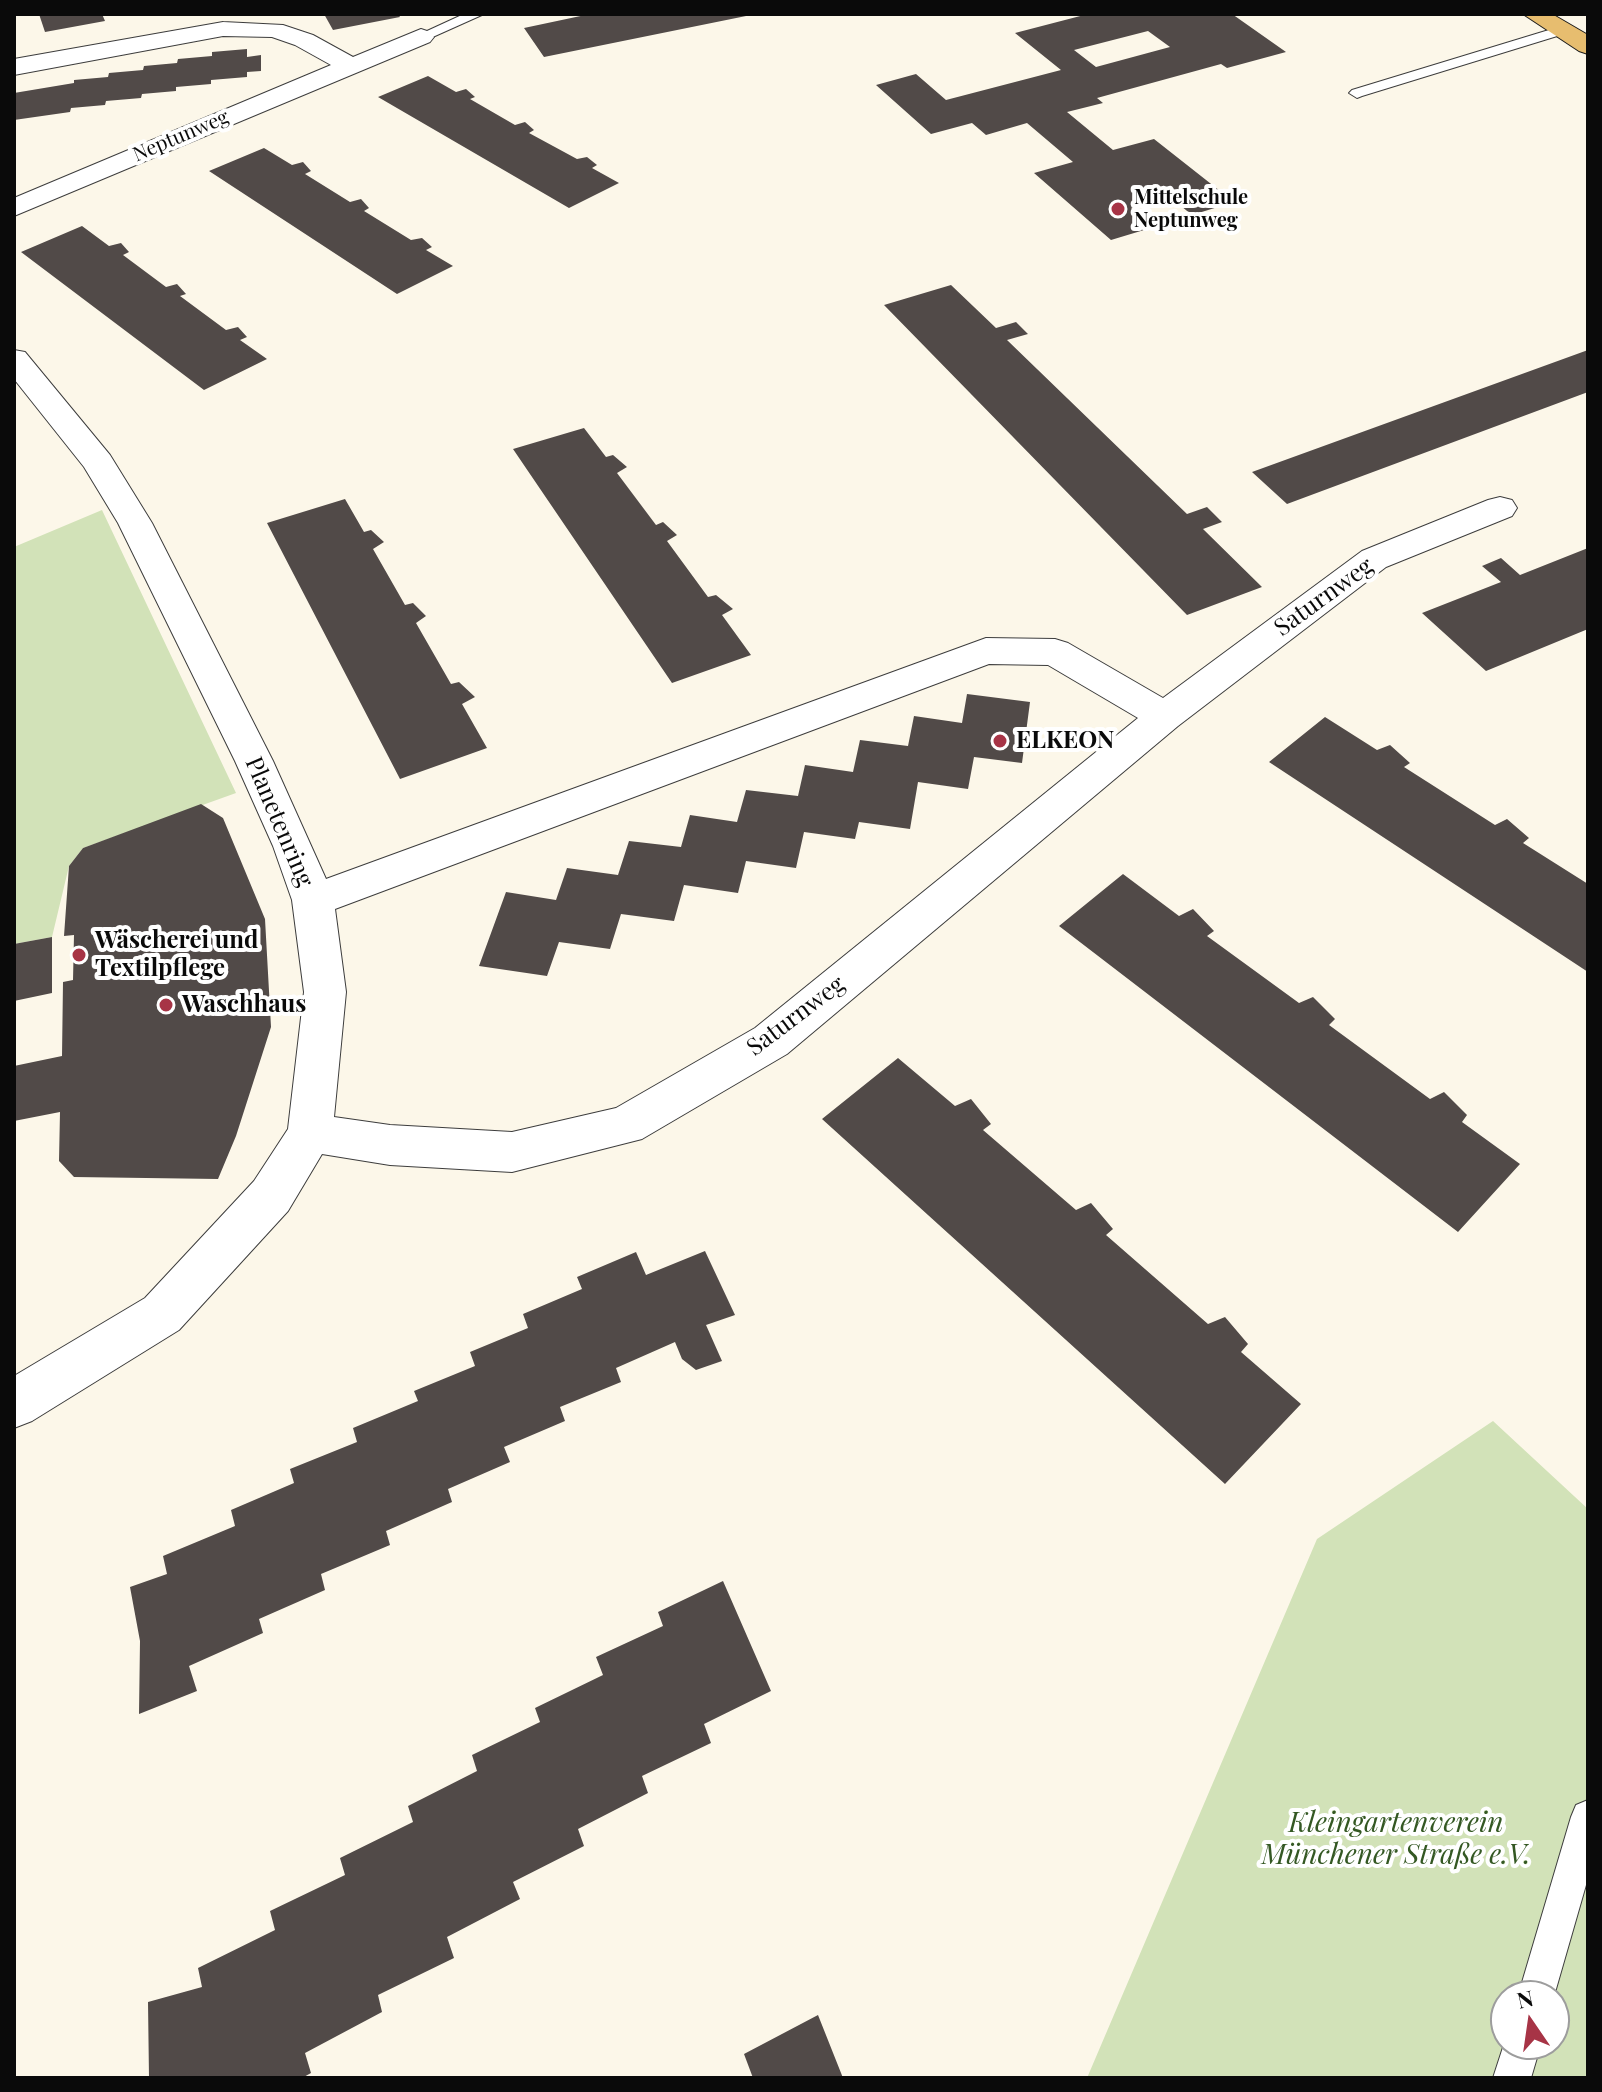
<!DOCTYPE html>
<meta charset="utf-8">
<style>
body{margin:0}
#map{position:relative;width:1602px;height:2092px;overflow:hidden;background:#fcf7e9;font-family:"Playfair Display",serif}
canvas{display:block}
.frame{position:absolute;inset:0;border:16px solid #0a0a0a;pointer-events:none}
.north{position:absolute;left:1490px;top:1980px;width:80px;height:80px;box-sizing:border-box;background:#fff;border:2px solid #9d9d9d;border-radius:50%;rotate:347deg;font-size:22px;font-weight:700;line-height:32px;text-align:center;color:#0a0a0a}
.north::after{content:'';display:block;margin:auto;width:28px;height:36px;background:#a73446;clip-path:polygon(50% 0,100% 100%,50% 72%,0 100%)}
</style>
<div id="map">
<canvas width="1602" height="2092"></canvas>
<div class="frame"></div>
<div class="north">N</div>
</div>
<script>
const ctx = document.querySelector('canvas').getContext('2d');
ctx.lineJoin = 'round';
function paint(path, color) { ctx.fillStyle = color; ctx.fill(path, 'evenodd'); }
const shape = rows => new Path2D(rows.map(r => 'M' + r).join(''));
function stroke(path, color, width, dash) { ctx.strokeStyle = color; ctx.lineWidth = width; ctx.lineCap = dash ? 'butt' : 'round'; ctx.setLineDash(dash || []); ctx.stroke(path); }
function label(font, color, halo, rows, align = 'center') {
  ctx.font = font + ' "Playfair Display",serif'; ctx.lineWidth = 8; ctx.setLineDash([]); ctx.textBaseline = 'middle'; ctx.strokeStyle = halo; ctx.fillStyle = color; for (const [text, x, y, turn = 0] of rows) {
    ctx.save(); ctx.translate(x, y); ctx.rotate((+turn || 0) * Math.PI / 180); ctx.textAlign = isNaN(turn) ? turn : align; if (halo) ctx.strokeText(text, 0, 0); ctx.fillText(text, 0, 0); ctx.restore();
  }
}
paint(shape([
 [102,510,236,793,83,848,69,866,52,937,14,944,14,547],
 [1493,1421,1588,1509,1588,2078,1087,2078,1317,1539],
 [1506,1996,1554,1996,1554,2044,1506,2044]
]), '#d2e2b8');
paint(shape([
 [39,14,102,14,105,21,45,32],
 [324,14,398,14,400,17,333,30],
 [590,14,751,14,751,15,544,57,524,28],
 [1088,14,1232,14,1286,52,1227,68,1221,64,1097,98,1103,103,1067,112,1113,150,1154,139,1234,202,1192,215,1170,197,1131,208,1154,227,1111,240,1034,173,1073,162,1027,123,986,135,972,123,931,134,876,85,916,74,946,100,1061,70,1015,33],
 [1148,31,1170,47,1096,67,1074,50],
 [247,49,247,57,261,55,261,71,247,72,247,77,211,80,211,84,176,87,176,91,142,94,141,98,106,101,105,105,71,108,70,112,14,120,14,93,74,83,74,80,108,77,109,73,143,70,144,66,177,63,178,59,212,56,212,52],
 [428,76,456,92,466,89,475,97,470,99,515,125,525,122,534,130,529,133,577,159,587,157,597,165,592,168,619,183,569,208,378,97],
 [264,148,292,165,303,162,311,171,305,174,350,202,361,199,369,208,364,211,411,240,422,238,432,247,426,250,453,266,397,294,209,171],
 [82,226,109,246,121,243,129,252,123,255,166,287,177,284,186,294,180,296,226,330,238,327,247,337,240,340,267,359,204,390,21,252],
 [951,285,996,328,1016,322,1028,334,1007,340,1187,514,1207,507,1222,522,1203,529,1262,587,1187,615,884,305],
 [1588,350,1588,392,1287,504,1252,472],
 [584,428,606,457,613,455,627,467,617,473,656,525,663,522,677,535,667,541,708,597,716,595,733,609,722,615,751,655,672,683,513,449],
 [345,499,364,532,371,530,384,542,373,549,405,605,413,603,426,616,416,623,451,684,459,682,475,697,462,704,487,748,400,779,267,523],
 [1588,548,1588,629,1486,671,1422,613,1501,582,1482,566,1501,558,1520,575],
 [967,694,1030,702,1022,763,974,757,968,789,918,782,910,829,859,822,855,839,804,832,796,868,746,861,738,893,684,885,674,921,621,914,610,949,559,942,547,976,479,966,506,892,556,900,567,868,618,875,629,841,681,847,690,815,737,822,746,790,798,796,805,765,853,772,860,740,908,746,914,716,962,723],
 [1325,717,1377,750,1390,745,1410,763,1404,767,1495,825,1507,819,1529,838,1523,843,1588,884,1588,972,1269,762],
 [201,804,223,818,265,919,271,1027,236,1136,218,1179,74,1177,59,1161,60,1112,14,1121,14,1066,62,1056,63,982,73,980,74,935,64,936,69,866,83,848],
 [1123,874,1179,916,1193,909,1214,931,1207,936,1299,1003,1313,997,1335,1019,1329,1025,1430,1099,1444,1092,1467,1115,1462,1122,1520,1164,1458,1232,1059,926],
 [52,937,52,993,14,1001,14,944],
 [898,1058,955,1106,971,1099,991,1124,983,1130,1076,1210,1091,1203,1113,1229,1106,1235,1208,1324,1225,1317,1248,1344,1241,1352,1301,1404,1225,1484,822,1119],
 [705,1251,735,1315,706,1325,722,1361,696,1370,682,1359,675,1342,616,1368,621,1382,560,1407,565,1421,504,1447,510,1462,448,1489,452,1502,386,1531,390,1545,321,1574,325,1590,259,1619,263,1633,189,1666,197,1691,139,1714,140,1641,130,1587,167,1574,163,1556,235,1526,231,1510,294,1483,290,1469,357,1442,353,1428,418,1401,414,1391,475,1366,470,1352,528,1328,523,1314,582,1289,577,1277,636,1252,646,1275],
 [723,1581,771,1691,704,1724,711,1743,642,1776,648,1793,578,1829,584,1846,513,1882,520,1899,447,1937,454,1958,378,1995,382,2012,305,2053,311,2073,302,2078,149,2078,148,2002,202,1987,198,1968,275,1930,270,1911,345,1875,340,1858,413,1822,408,1806,477,1771,472,1755,540,1722,535,1708,603,1675,596,1657,663,1626,658,1612],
 [818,2015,843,2078,753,2078,744,2054]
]), '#514a48');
const lane = shape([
 [464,14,484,14,426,40,421,41,414,37,464,14],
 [1562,26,1567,27,1567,33,1362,96,1357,98,1349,93,1352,90,1562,26],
 [1588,1800,1588,1878,1554,1996,1518,1996,1571,1817,1576,1805,1588,1800],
 [1506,2038,1506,2044,1541,2044,1531,2078,1493,2078,1506,2038]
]);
const street = shape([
 [223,22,283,25,313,35,353,57,421,29,430,32,434,37,430,42,14,216,14,198,331,65,295,45,272,37,223,36,14,75,14,59,223,22],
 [14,350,25,352,110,455,152,523,273,761,326,879,986,638,1055,639,1068,643,1163,698,1362,551,1488,500,1500,497,1512,500,1517,508,1512,516,1386,567,1178,726,787,1054,642,1139,512,1172,390,1165,322,1154,288,1211,179,1330,32,1421,14,1428,14,1376,145,1298,254,1181,288,1129,304,992,292,900,273,846,235,761,118,523,84,467,14,379,14,350],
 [989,664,1048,665,1138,718,755,1028,616,1108,512,1132,390,1125,334,1117,346,992,335,909,989,664]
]);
const primary = shape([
 [1523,14,1552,14,1588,35,1588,54,1579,51,1523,14]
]);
stroke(lane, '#3d3d3d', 2);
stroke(street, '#3d3d3d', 2);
stroke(primary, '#1b1b1b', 2);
paint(lane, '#fff');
paint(street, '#fff');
paint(primary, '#e7bd6f');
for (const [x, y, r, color] of [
 [1118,209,8,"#a73446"],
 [1000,741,8,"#a73446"],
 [79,955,8,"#a73446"],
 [166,1005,8,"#a73446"]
]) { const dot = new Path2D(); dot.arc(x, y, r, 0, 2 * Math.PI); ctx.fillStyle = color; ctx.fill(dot); stroke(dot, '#fff', 3); }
label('20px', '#0a0a0a', '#fff', [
 ["Neptunweg",181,136,-23]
]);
label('bold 20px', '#0a0a0a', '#fff', [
 ["Mittelschule",1134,198],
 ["Neptunweg",1134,221]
], 'left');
label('24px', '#0a0a0a', '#fff', [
 ["Saturnweg",1324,597,-36],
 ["Planetenring",279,822,67],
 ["Saturnweg",796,1016,-37]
]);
label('bold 24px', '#0a0a0a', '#fff', [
 ["ELKEON",1016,741],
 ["Wäscherei und",95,941],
 ["Textilpflege",95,969],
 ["Waschhaus",182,1005]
], 'left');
label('italic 28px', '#345823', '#fff', [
 ["Kleingartenverein",1396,1823],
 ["Münchener Straße e.V.",1396,1855]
]);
</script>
